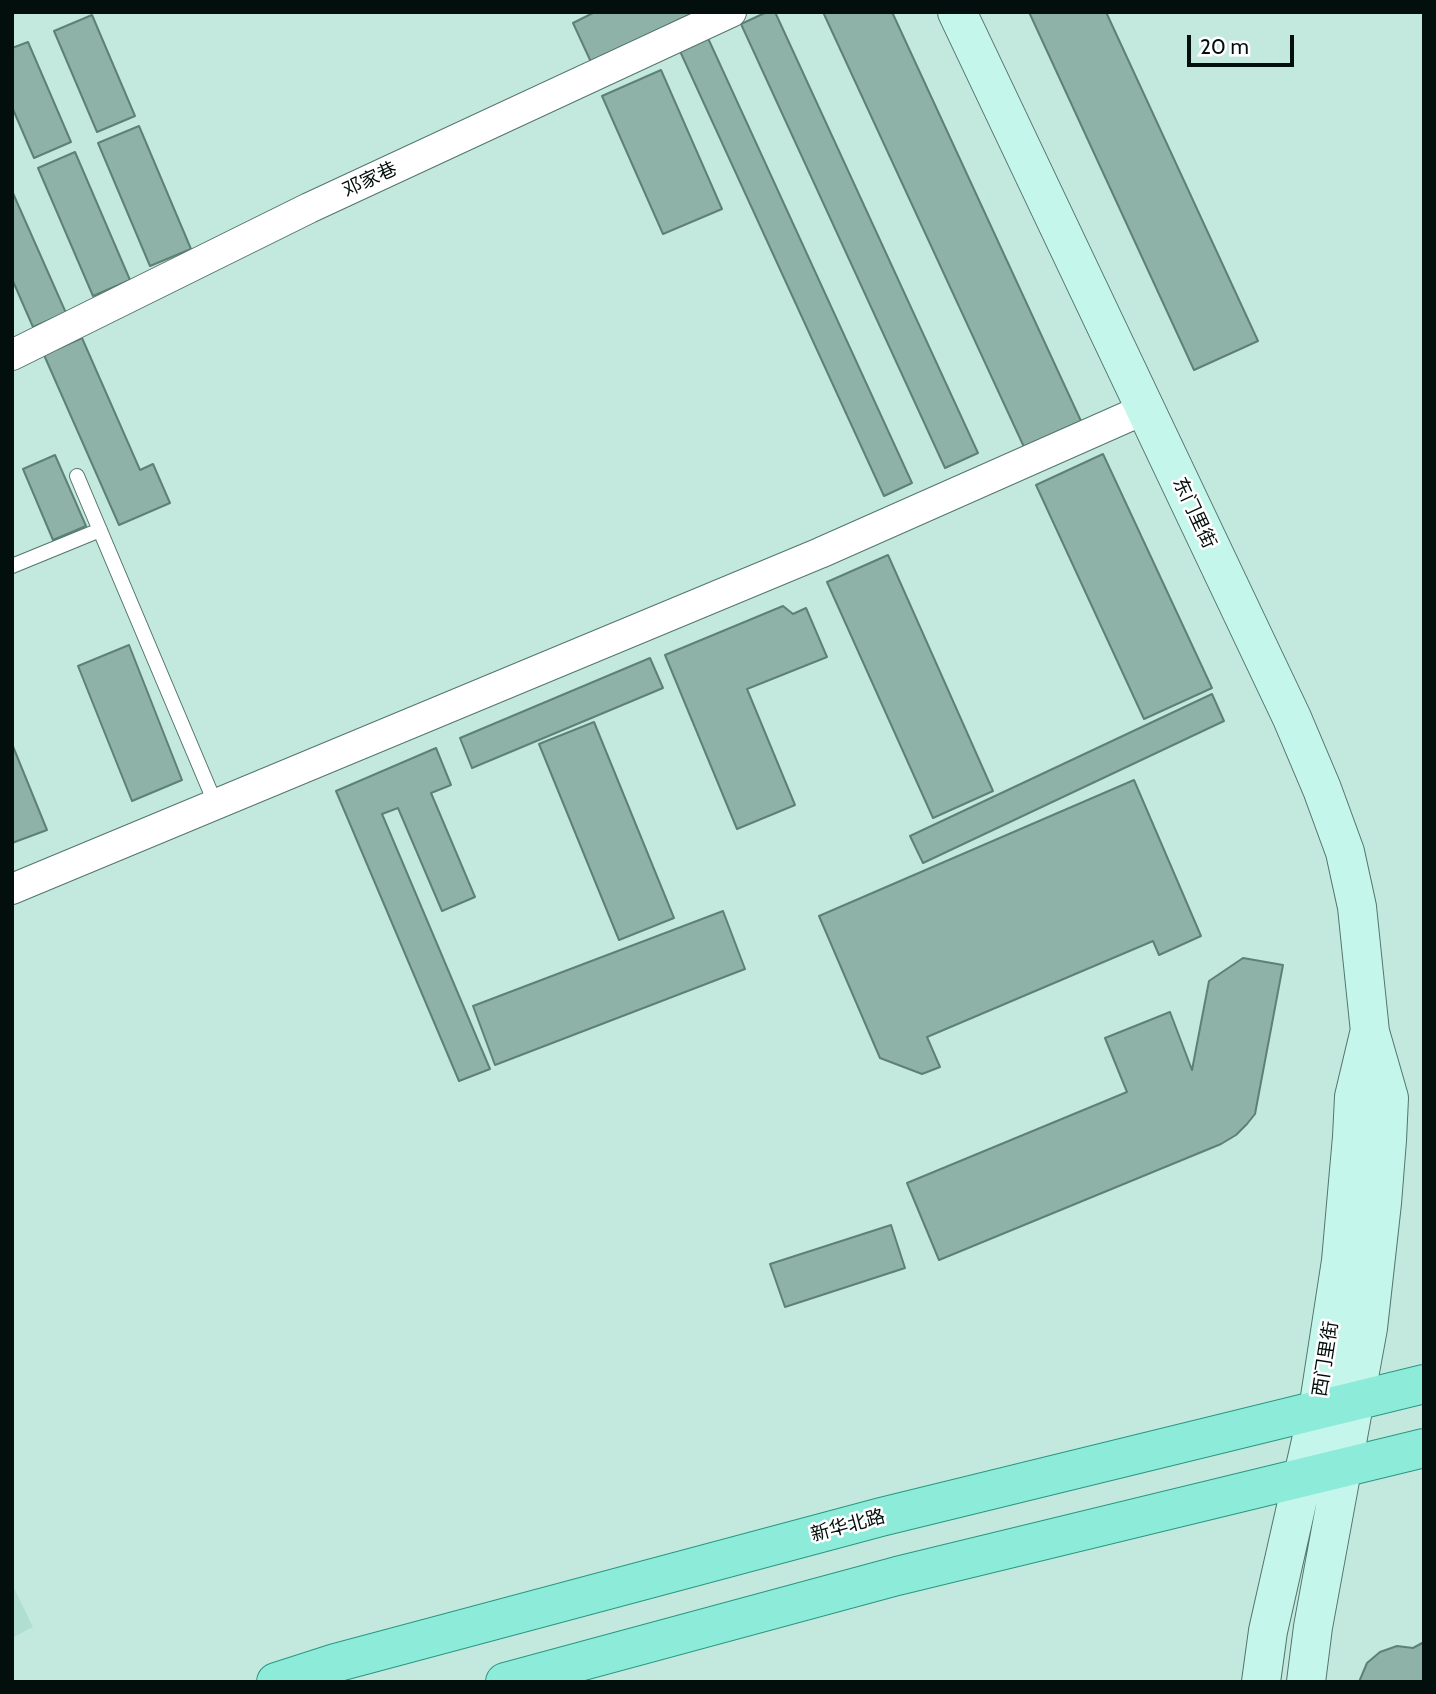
<!DOCTYPE html>
<meta charset="utf-8">
<style>
body{margin:0}
#map{position:relative;width:1436px;height:1694px;overflow:hidden;background:#c3e8dd;font-family:Cabin,sans-serif}
canvas{display:block}
.frame{position:absolute;inset:0;border:14px solid #030f0c;pointer-events:none}
.scale{position:absolute;left:1187px;top:35px;width:107px;height:32px;box-sizing:border-box;border:4px solid #030f0c;border-top:0;padding-left:9px;font-size:21px;line-height:24px;white-space:nowrap;color:#030f0c;-webkit-text-stroke:5px #fff;paint-order:stroke}
</style>
<div id="map">
<canvas width="1436" height="1694"></canvas>
<div class="frame"></div>
<div class="scale">20 m</div>
</div>
<script>
const ctx = document.querySelector('canvas').getContext('2d');
ctx.lineJoin = 'round';
function paint(path, color) { ctx.fillStyle = color; ctx.fill(path, 'evenodd'); }
const shape = rows => new Path2D(rows.map(r => 'M' + r).join(''));
function stroke(path, color, width, dash) { ctx.strokeStyle = color; ctx.lineWidth = width; ctx.lineCap = dash ? 'butt' : 'round'; ctx.setLineDash(dash || []); ctx.stroke(path); }
function label(font, color, halo, rows, align = 'center') {
  ctx.font = font + ' Cabin,"Noto Sans SC",sans-serif'; ctx.lineWidth = 5; ctx.setLineDash([]); ctx.textBaseline = 'middle'; ctx.strokeStyle = halo; ctx.fillStyle = color; for (const [text, x, y, turn = 0] of rows) {
    ctx.save(); ctx.translate(x, y); ctx.rotate((+turn || 0) * Math.PI / 180); ctx.textAlign = isNaN(turn) ? turn : align; if (halo) ctx.strokeText(text, 0, 0); ctx.fillText(text, 0, 0); ctx.restore();
  }
}
paint(shape([
 [12,1584,33,1627,12,1638]
]), '#b0dfd2');
const building = shape([
 [595,12,695,12,591,62,573,23,595,12],
 [767,12,775,12,978,453,945,468,741,24,767,12],
 [823,12,892,12,1081,421,1024,447,823,12],
 [1029,12,1106,12,1258,341,1194,370,1029,12],
 [92,15,135,116,97,132,54,31,92,15],
 [707,36,912,483,884,496,679,49,707,36],
 [28,42,71,142,34,158,12,107,12,48,28,42],
 [661,70,722,209,663,234,602,96,661,70],
 [139,126,191,249,150,266,98,143,139,126],
 [75,152,130,280,93,296,38,168,75,152],
 [12,191,66,313,33,327,12,279,12,191],
 [82,338,140,470,153,464,170,503,119,525,44,355,82,338],
 [1103,454,1212,688,1144,719,1036,485,1103,454],
 [55,455,86,526,53,540,23,469,55,455],
 [888,555,993,791,933,818,827,582,888,555],
 [783,606,793,614,806,608,827,657,747,689,795,805,737,829,665,655,783,606],
 [129,645,182,780,132,801,78,666,129,645],
 [650,658,663,688,472,768,460,738,650,658],
 [1212,694,1224,721,923,863,910,836,1212,694],
 [594,722,674,918,619,940,539,744,594,722],
 [12,744,47,830,12,843,12,744],
 [436,748,451,785,431,793,475,897,442,911,398,808,382,814,490,1069,459,1081,336,791,436,748],
 [1134,780,1201,936,1159,955,1153,941,927,1037,940,1067,922,1074,880,1058,819,916,1134,780],
 [723,911,745,969,495,1065,473,1006,723,911],
 [1243,958,1283,965,1255,1114,1247,1124,1236,1135,1221,1144,939,1260,907,1183,1127,1092,1105,1038,1170,1012,1192,1070,1209,981,1243,958],
 [891,1225,905,1268,785,1307,770,1264,891,1225],
 [1424,1642,1424,1682,1359,1682,1367,1663,1380,1652,1397,1646,1413,1648,1424,1642]
]);
paint(building, '#8eb2a8');
stroke(building, '#5e8077', 2);
const lane = shape([
 [77,476,216,805],
 [12,566,100,530]
]);
const street = shape([
 [12,355,309,208,731,12],
 [12,889,820,553,1145,409]
]);
const secondary = shape([
 [957,12,1292,718,1322,789,1345,852,1357,907,1370,1032,1389,1098,1387,1140,1382,1203,1368,1328,1313,1627,1306,1682],
 [1261,1682,1268,1631,1318,1410,1341,1261,1352,1137,1354,1097,1369,1034]
]);
const primary = shape([
 [276,1682,335,1663,881,1517,1424,1384],
 [505,1682,897,1576,1424,1448]
]);
stroke(lane, '#53756b', 16);
stroke(street, '#53756b', 32);
stroke(secondary, '#53756b', 40);
stroke(primary, '#2a9780', 40);
stroke(lane, '#fff', 14);
stroke(street, '#fff', 30);
stroke(secondary, '#c5f6ec', 38);
stroke(primary, '#8cecd9', 38);
label('19px', '#030f0c', '#fff', [
 ["邓家巷",370,180,-25],
 ["东门里街",1194,513,65],
 ["西门里街",1326,1359,-81],
 ["新华北路",848,1526,-15]
]);
</script>
